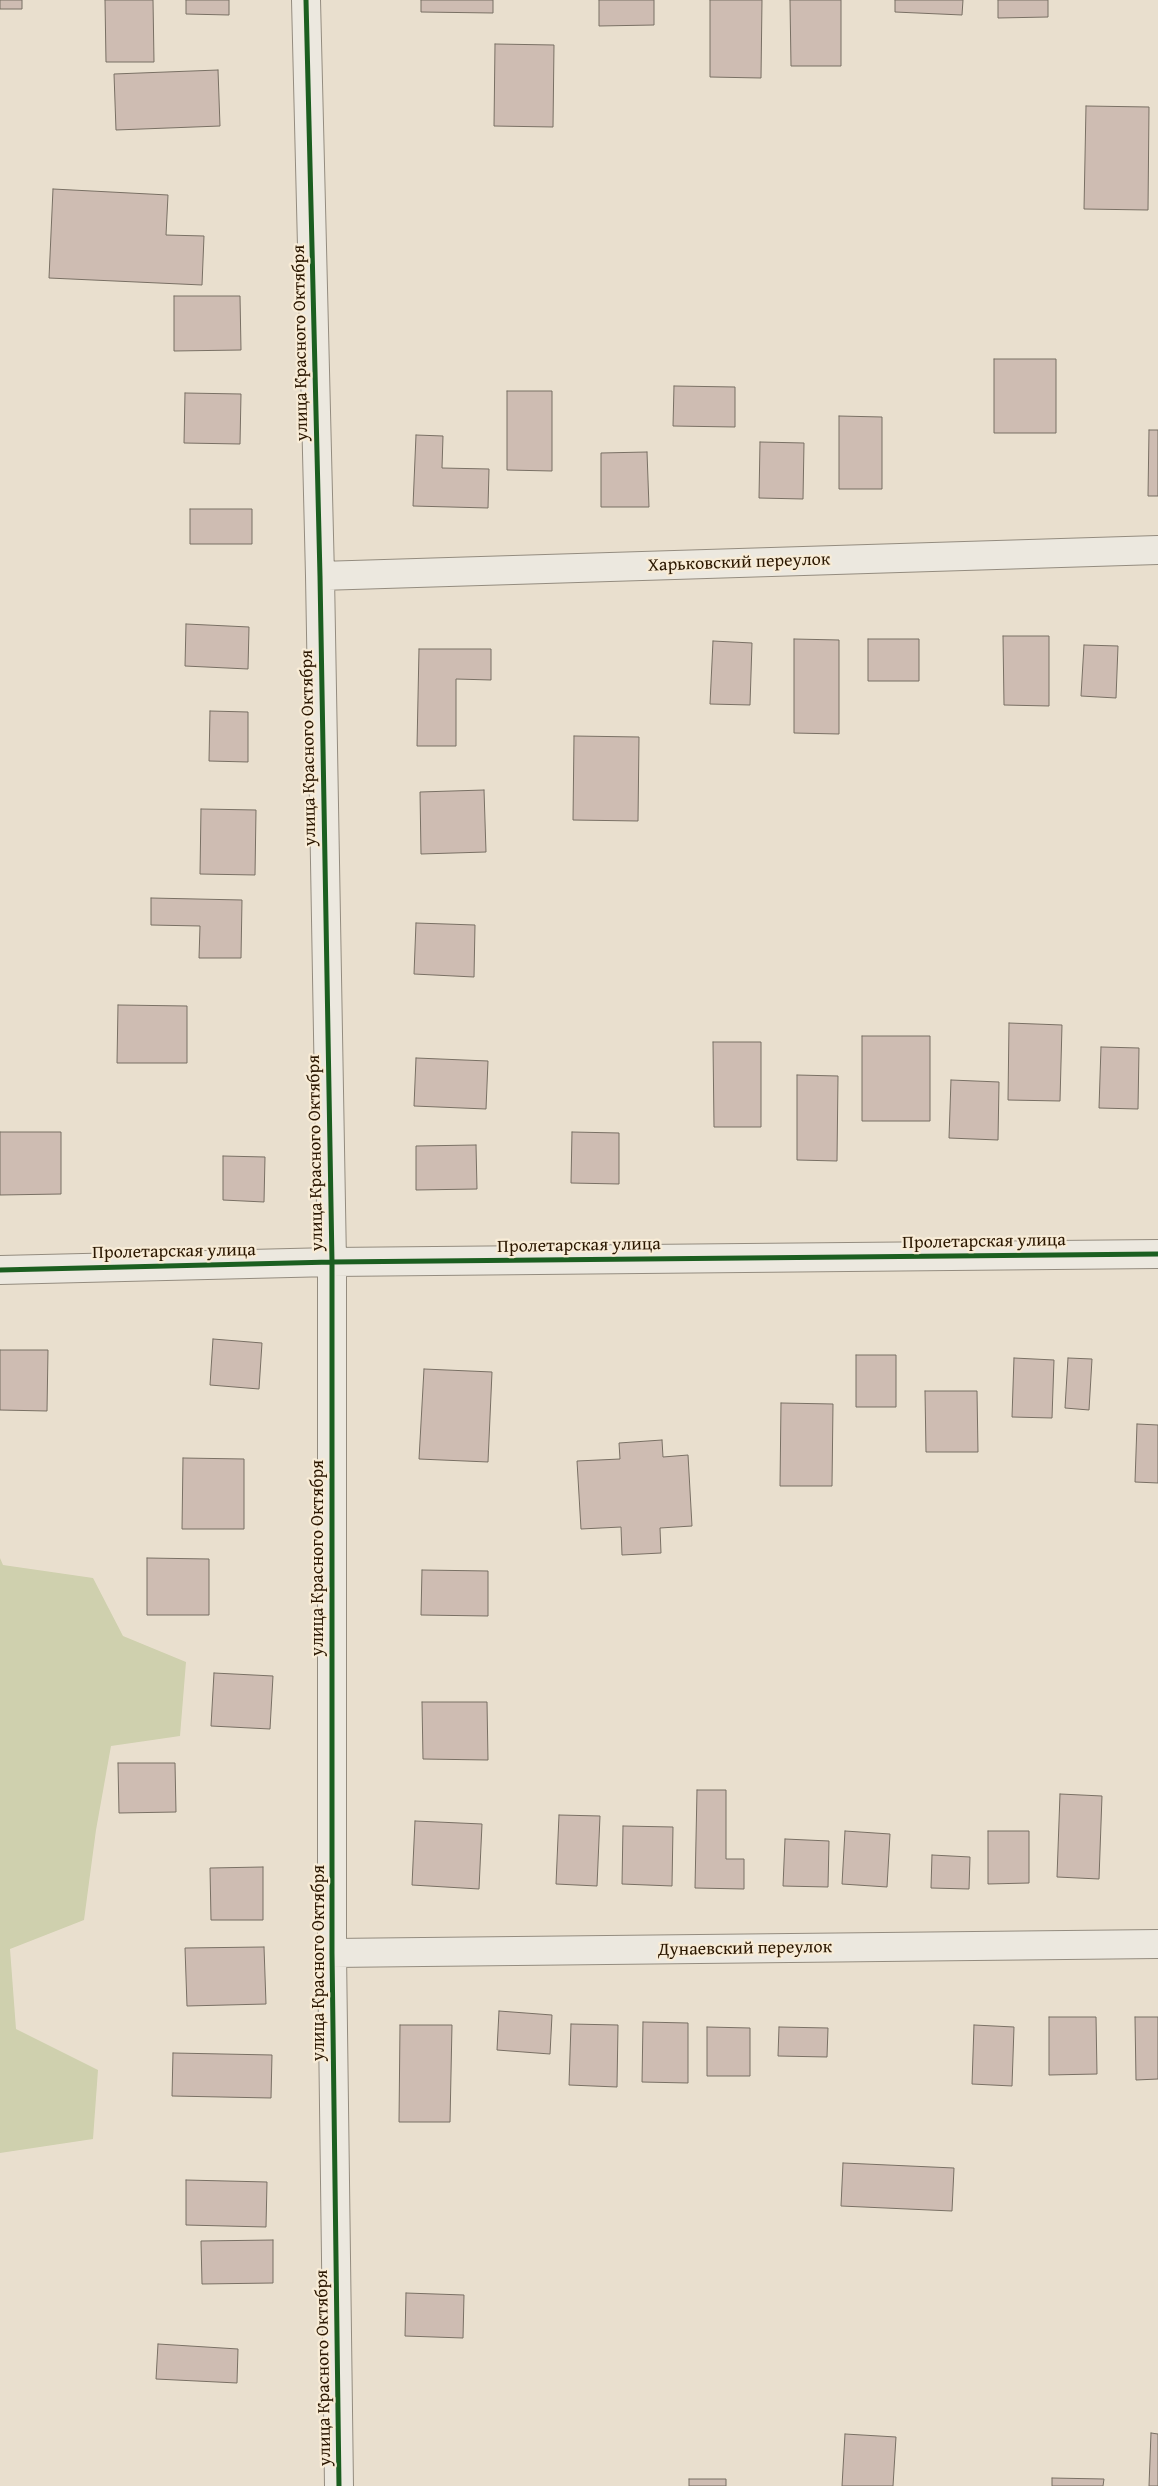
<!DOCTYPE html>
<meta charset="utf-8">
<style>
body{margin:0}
canvas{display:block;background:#e9dfce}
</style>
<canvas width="1158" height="2486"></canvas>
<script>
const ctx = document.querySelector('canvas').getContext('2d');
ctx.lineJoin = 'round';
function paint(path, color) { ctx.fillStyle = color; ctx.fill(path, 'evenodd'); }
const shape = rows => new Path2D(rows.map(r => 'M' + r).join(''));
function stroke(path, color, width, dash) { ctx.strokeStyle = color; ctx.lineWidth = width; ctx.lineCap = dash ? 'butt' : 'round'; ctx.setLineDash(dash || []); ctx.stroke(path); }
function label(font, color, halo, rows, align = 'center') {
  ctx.font = font + ' "Gentium Book Plus",serif'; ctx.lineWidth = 4.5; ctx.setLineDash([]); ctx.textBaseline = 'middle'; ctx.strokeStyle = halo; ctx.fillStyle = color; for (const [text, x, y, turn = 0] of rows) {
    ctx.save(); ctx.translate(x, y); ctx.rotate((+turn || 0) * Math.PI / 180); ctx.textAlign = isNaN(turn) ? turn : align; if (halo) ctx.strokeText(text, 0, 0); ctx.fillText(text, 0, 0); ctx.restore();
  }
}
paint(shape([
 [0,1558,3,1565,93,1578,123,1636,186,1662,180,1736,111,1746,96,1830,84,1920,10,1949,16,2029,98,2070,93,2139,0,2153]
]), '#cfd0ae');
const building = shape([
 [0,0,22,0,22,9,0,9,0,0],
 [105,0,153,0,154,62,106,62,105,0],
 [186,0,229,0,229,15,186,14,186,0],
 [421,0,493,0,493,13,421,12,421,0],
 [599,0,654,0,654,25,599,26,599,0],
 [710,0,762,0,761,78,710,77,710,0],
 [790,0,841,0,841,66,791,66,790,0],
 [895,0,963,0,962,15,895,12,895,0],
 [998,0,1048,0,1048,17,998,18,998,0],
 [495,44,554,45,553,127,494,126,495,44],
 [218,70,220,126,116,130,114,74,218,70],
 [1086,106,1149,107,1148,210,1084,209,1086,106],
 [53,189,168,195,166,235,204,236,202,285,49,278,53,189],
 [174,296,240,296,241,350,174,351,174,296],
 [994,359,1056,359,1056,433,994,433,994,359],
 [674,386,735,387,735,427,673,426,674,386],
 [507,391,552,391,552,471,507,470,507,391],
 [185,393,241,394,240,444,184,443,185,393],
 [839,416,882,417,882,489,839,489,839,416],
 [1149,430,1158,430,1158,496,1148,496,1149,430],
 [416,435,443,436,442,468,489,469,488,508,413,506,416,435],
 [760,442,804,443,803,499,759,498,760,442],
 [647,452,649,507,601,507,601,453,647,452],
 [190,509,252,509,252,544,190,544,190,509],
 [186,624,249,627,248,669,185,666,186,624],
 [1003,636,1049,636,1049,706,1004,705,1003,636],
 [794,639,839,640,839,734,794,733,794,639],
 [868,639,919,639,919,681,868,681,868,639],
 [713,641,752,643,750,705,710,704,713,641],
 [1084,645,1118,646,1116,698,1081,696,1084,645],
 [419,649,491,649,491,680,456,679,456,746,417,746,419,649],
 [210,711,248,712,248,762,209,761,210,711],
 [574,736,639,737,638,821,573,820,574,736],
 [484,790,486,852,421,854,420,792,484,790],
 [201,809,256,810,255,875,200,874,201,809],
 [151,898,242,900,241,958,199,958,200,926,151,925,151,898],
 [416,923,475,925,474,977,414,974,416,923],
 [118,1005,187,1006,187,1063,117,1063,118,1005],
 [1009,1023,1062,1025,1060,1101,1008,1100,1009,1023],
 [862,1036,930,1036,930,1121,862,1121,862,1036],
 [713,1042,761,1042,761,1127,714,1127,713,1042],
 [1101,1047,1139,1048,1138,1109,1099,1108,1101,1047],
 [416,1058,488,1061,486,1109,414,1106,416,1058],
 [797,1075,838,1076,837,1161,797,1160,797,1075],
 [951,1080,999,1082,998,1140,949,1138,951,1080],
 [0,1132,61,1132,61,1194,0,1195,0,1132],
 [572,1132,619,1133,619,1184,571,1183,572,1132],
 [476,1145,477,1189,416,1190,416,1146,476,1145],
 [223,1156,265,1157,264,1202,223,1200,223,1156],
 [213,1339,262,1343,259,1389,210,1385,213,1339],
 [0,1350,48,1350,47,1411,0,1410,0,1350],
 [856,1355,896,1355,896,1407,856,1407,856,1355],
 [1014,1358,1054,1360,1052,1418,1012,1417,1014,1358],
 [1068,1358,1092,1359,1089,1410,1065,1408,1068,1358],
 [424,1369,492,1372,488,1462,419,1459,424,1369],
 [925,1391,977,1391,978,1452,926,1452,925,1391],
 [781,1403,833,1404,832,1486,780,1486,781,1403],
 [1137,1424,1158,1425,1158,1483,1135,1482,1137,1424],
 [662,1440,663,1457,688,1455,692,1526,660,1528,661,1553,622,1555,621,1527,581,1529,577,1461,620,1459,619,1443,662,1440],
 [183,1458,244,1459,244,1529,182,1529,183,1458],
 [147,1558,209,1559,209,1615,147,1615,147,1558],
 [422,1570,488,1571,488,1616,421,1615,422,1570],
 [214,1673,273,1676,270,1729,211,1726,214,1673],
 [422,1702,487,1702,488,1760,423,1759,422,1702],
 [118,1763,175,1763,176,1812,119,1813,118,1763],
 [697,1790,726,1790,726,1859,744,1859,744,1889,695,1888,697,1790],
 [1060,1794,1102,1796,1099,1879,1057,1877,1060,1794],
 [559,1815,600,1816,597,1886,556,1884,559,1815],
 [415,1821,482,1824,479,1889,412,1885,415,1821],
 [623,1826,673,1827,672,1886,622,1884,623,1826],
 [845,1831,890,1834,887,1887,842,1884,845,1831],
 [988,1831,1029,1831,1029,1883,988,1884,988,1831],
 [785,1839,829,1841,828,1887,783,1886,785,1839],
 [932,1855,970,1857,969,1889,931,1888,932,1855],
 [263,1867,263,1920,211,1920,210,1868,263,1867],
 [264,1947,266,2004,187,2006,185,1948,264,1947],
 [499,2011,552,2015,550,2054,497,2050,499,2011],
 [1049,2017,1096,2017,1097,2074,1049,2075,1049,2017],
 [1135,2017,1158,2017,1158,2079,1136,2080,1135,2017],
 [643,2022,688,2023,688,2083,642,2082,643,2022],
 [571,2024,618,2025,617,2087,569,2085,571,2024],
 [400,2025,452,2025,450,2122,399,2122,400,2025],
 [974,2025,1014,2027,1012,2086,972,2084,974,2025],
 [707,2027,750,2028,750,2076,707,2076,707,2027],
 [779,2027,828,2028,827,2057,778,2056,779,2027],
 [173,2053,272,2055,271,2098,172,2096,173,2053],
 [843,2163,954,2168,952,2211,841,2206,843,2163],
 [186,2180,267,2182,266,2227,186,2225,186,2180],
 [273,2240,273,2283,202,2284,201,2241,273,2240],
 [406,2293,464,2295,463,2338,405,2336,406,2293],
 [158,2344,238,2349,237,2383,156,2379,158,2344],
 [1151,2433,1158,2434,1158,2486,1149,2486,1151,2433],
 [845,2434,896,2437,893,2486,842,2486,845,2434],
 [1052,2478,1104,2479,1103,2486,1052,2486,1052,2478],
 [689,2479,726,2479,726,2486,689,2486,689,2479]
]);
paint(building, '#cebcb2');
stroke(building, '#797064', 1);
const minor = shape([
 [306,0,320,576,332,1262,332,1953,339,2486],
 [320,576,1158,550],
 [0,1270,332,1262,1158,1254],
 [332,1953,1158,1944]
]);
stroke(minor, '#948c7f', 30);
stroke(minor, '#ece8df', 28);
stroke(shape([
 [306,0,320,576,332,1262,332,1953,339,2486],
 [0,1270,332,1262,1158,1254]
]), '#1b5e20', 5);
label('18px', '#2b1700', '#f8ecd7', [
 ["улица Красного Октября",301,343,-91],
 ["Харьковский переулок",739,563,-2],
 ["улица Красного Октября",309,748,-91],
 ["улица Красного Октября",316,1153,-91],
 ["Пролетарская улица",984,1242,-1],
 ["Пролетарская улица",579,1246,-1],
 ["Пролетарская улица",174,1252,-1],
 ["улица Красного Октября",318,1558,-90],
 ["Дунаевский переулок",745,1949,-1],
 ["улица Красного Октября",319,1963,-90],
 ["улица Красного Октября",324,2368,-91]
]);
</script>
